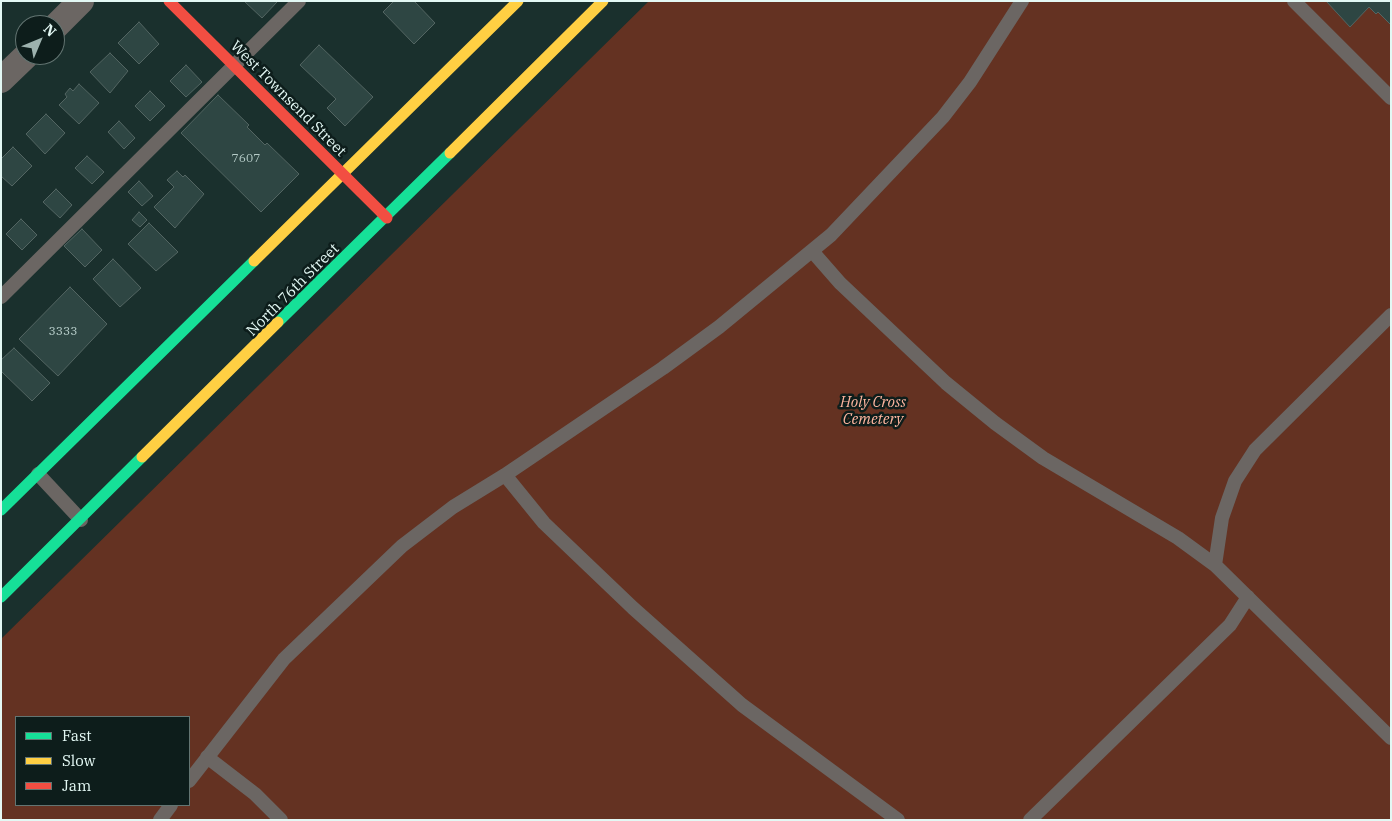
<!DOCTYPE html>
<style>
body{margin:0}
#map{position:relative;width:1392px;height:821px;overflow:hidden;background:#1a302d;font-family:"IBM Plex Serif",serif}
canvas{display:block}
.frame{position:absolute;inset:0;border:2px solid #e3f8f4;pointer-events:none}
.legend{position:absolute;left:15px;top:716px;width:175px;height:90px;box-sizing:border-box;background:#0d1d1b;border:1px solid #637572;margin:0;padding:6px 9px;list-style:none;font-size:15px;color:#e3f8f4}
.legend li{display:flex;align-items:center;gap:10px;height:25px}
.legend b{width:25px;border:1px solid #637572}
.north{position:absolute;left:15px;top:15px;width:50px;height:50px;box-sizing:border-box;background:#0d1d1b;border:1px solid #637572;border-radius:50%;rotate:45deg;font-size:14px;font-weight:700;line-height:20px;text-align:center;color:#e3f8f4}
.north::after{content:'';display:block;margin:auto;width:18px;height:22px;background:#9db2ae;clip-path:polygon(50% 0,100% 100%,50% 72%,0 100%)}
</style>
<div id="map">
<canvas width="1392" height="821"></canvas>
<div class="frame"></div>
<ul class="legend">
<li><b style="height:6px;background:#16e098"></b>Fast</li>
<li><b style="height:6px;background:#ffcf43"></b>Slow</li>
<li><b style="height:6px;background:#f24e42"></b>Jam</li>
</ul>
<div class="north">N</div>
</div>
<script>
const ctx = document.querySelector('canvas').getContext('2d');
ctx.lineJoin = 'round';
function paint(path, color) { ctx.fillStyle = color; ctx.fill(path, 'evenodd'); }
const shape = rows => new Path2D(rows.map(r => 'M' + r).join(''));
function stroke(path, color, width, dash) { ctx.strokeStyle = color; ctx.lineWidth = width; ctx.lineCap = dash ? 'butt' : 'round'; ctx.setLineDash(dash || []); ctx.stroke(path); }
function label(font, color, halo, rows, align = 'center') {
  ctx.font = font + ' "IBM Plex Serif",serif'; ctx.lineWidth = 5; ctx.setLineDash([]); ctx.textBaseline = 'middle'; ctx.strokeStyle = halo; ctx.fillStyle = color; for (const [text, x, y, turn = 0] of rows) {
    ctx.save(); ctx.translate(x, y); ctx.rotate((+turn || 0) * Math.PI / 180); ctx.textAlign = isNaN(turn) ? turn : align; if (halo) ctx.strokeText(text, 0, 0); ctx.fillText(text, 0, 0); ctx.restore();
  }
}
paint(shape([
 [649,1,1391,1,1391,820,1,820,1,639],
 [16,717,189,717,189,805,16,805]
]), '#643222');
const building = shape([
 [244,1,276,1,277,2,262,18,244,1],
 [394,1,414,1,435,23,414,44,383,12,394,1],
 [1326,1,1391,1,1391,25,1378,12,1376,14,1369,7,1350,27,1326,1],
 [139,22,159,44,139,64,118,43,139,22],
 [319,45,373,97,345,126,327,108,336,99,300,65,319,45],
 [110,53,128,71,110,93,90,72,110,53],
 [186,65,202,82,186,97,170,81,186,65],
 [79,84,99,103,79,124,59,105,67,97,65,94,70,88,73,91,79,84],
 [150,91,165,106,150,121,135,106,150,91],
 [218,95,249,125,247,127,265,145,267,143,299,174,261,212,181,133,218,95],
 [46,114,65,133,45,154,26,134,46,114],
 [119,121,135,138,124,149,108,132,119,121],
 [13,147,32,166,12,186,1,176,1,159,13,147],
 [87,156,104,172,92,184,75,168,87,156],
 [177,171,183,177,185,175,204,194,175,228,154,207,174,187,167,180,177,171],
 [139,181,153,196,142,206,128,192,139,181],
 [56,189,72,205,60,218,43,202,56,189],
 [139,212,147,220,140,227,132,220,139,212],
 [21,219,37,235,22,250,6,234,21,219],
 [149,223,178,252,156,271,128,244,149,223],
 [82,229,102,250,85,267,64,246,82,229],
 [113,259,141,288,120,307,93,279,113,259],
 [70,287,107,324,58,376,19,339,70,287],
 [14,348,50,383,32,401,1,371,1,360,14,348]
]);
paint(building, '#2e4643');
stroke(building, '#536562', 1);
stroke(shape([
 [1294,1,1391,98],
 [812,251,840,283,946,383,995,423,1043,458,1178,538,1215,565,1391,738],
 [1,297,299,1],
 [38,474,81,520],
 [505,475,544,523,633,608,742,705,898,820],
 [1215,565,1222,518,1235,481,1255,450,1391,315],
 [207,757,255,794,281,820],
 [189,781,284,659,402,546,453,507,505,475,663,368,719,327,831,235,943,117,970,82,1022,1],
 [160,820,171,805],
 [1030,820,1230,625,1248,597]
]), '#6b6663', 14);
stroke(shape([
 [55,27,81,1],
 [1,80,27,55]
]), '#6b6663', 26);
stroke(shape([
 [278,322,450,153],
 [1,510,254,261],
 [1,597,142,457]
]), '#16e098', 11);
stroke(shape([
 [450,153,603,1],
 [254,261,518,1],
 [142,457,278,322]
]), '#ffcf43', 11);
stroke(shape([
 [169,1,387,218]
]), '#f24e42', 11);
label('12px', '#b6ccc8', null, [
 ["7607",246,159],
 ["3333",63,332]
]);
label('15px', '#e3f8f4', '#0d1d1b', [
 ["West Townsend Street",288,99,45],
 ["North 76th Street",293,290,-45]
]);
label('italic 15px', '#feb59f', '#0d1d1b', [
 ["Holy Cross",873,403],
 ["Cemetery",873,420]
]);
</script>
